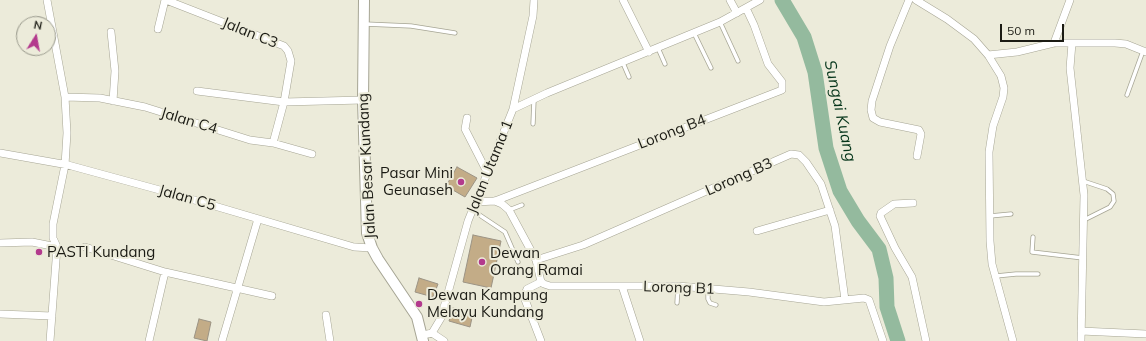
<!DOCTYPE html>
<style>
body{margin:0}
#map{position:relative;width:1146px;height:341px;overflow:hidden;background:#ecebda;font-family:Mulish,sans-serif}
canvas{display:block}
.north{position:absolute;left:16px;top:16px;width:40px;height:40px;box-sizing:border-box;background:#ecebda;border:1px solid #98988b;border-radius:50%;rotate:11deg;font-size:11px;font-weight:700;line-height:16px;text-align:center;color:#1b1b14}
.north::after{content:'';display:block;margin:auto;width:14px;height:18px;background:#b33a8d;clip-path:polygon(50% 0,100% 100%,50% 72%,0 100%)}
.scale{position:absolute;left:1000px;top:24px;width:64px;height:18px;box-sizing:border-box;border:2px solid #1b1b14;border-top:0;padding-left:5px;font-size:12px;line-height:14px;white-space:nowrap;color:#1b1b14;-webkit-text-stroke:3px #ecebda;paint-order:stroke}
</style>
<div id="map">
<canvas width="1146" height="341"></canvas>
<div class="north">N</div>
<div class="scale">50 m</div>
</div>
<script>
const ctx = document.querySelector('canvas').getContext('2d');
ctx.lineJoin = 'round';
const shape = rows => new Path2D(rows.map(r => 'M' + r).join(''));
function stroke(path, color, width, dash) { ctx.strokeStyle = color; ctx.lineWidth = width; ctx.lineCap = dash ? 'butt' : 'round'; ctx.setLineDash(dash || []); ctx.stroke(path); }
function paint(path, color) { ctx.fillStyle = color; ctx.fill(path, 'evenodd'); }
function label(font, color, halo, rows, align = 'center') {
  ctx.font = font + ' Mulish,sans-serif'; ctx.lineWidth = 4; ctx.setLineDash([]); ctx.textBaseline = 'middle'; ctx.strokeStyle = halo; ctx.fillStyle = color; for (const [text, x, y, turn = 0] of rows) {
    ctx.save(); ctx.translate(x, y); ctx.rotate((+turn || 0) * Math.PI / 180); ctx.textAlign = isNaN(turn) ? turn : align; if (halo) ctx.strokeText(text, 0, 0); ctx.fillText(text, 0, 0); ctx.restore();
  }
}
stroke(shape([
 [782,0,804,37,815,72,826,148,840,191,858,221,879,249,886,278,887,307,898,341]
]), '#94ba9e', 15);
const building = shape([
 [457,167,477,178,465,197,446,186,457,167],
 [473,235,501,241,491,288,463,282,473,235],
 [419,278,438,284,433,297,415,292,419,278],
 [453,308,473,313,470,327,449,321,453,308],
 [199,319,211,322,207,341,194,338,199,319]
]);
paint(building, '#c3ac87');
stroke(building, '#9b9384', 1);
const lane = shape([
 [720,22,738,61],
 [365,24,411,26,455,33],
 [694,33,711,68],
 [658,48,665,64],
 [623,63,629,77],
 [1127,95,1143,51],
 [533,124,534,100],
 [1083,181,1107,189,1113,194,1114,201,1110,207,1084,220],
 [472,210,505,232,518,262],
 [509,210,522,205],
 [990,216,1011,214],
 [1033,237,1032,252,1083,258],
 [996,276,1016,274,1038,274],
 [708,289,708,299,710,303,716,305],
 [677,303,678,286]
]);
const street = shape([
 [47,0,65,97,67,133,65,165,53,224,53,238,57,247,50,341],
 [166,0,284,46,288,51,291,61,284,102,273,143],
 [623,0,649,52],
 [730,0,737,13],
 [909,0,890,46,872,101,871,110,873,118,880,122,919,130,921,134,917,156],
 [916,0,947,19,974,39,988,55,1001,76,1004,88,1003,97,993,126,989,152,990,241,992,264,1013,341],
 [158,29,165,0],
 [111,32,115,71,113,101],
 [1054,43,1070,0],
 [1072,43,1070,68,1084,195,1081,341],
 [988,55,1017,52,1054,43,1115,43,1126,44,1146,52],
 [197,91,284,102,363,100],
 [65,97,100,98,145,107,250,140,273,143,312,154],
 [513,109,533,16,534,0],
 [467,118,465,129,488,174],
 [0,153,68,165,167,192,354,247,372,248],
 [495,201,502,204,509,210,536,260,541,282,544,284,550,286,678,286,749,292,824,302,864,298,869,300,883,341],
 [476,202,495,201,782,90,782,82,768,64,754,25,746,8],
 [913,203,894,204,881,213,880,216,895,248,912,277,926,341],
 [757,231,830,210],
 [0,243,32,242,57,247],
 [85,247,165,272,272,296],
 [536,260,583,245,791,154,799,155,806,162,821,184,835,226,845,300],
 [622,286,640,341],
 [0,314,52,316],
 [326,315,330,341],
 [1081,331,1146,334],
 [432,333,444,341],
 [423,335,432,333,441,318,468,221,513,109,547,93,720,22,760,0],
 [149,341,165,272],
 [222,341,258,219],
 [541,341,524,297,527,289,541,282]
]);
const secondary = shape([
 [364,0,363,100,367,233,372,248,378,259,417,317,423,341]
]);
stroke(lane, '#a6a594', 5);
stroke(street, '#a6a594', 8);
stroke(secondary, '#a6a594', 12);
stroke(lane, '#fff', 3.5);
stroke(street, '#fff', 7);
stroke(secondary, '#fff', 10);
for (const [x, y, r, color] of [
 [461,182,4,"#b33a8d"],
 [39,252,4,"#b33a8d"],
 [482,262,4,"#b33a8d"],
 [419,304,4,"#b33a8d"]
]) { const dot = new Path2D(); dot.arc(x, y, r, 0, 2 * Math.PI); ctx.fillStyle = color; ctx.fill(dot); stroke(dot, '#ecebda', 1.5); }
label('15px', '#1b1b14', '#ecebda', [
 ["Jalan C3",250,33,22],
 ["Jalan C4",189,121,17],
 ["Lorong B4",672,132,-21],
 ["Jalan Besar Kundang",367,166,-93],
 ["Jalan Utama 1",490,167,-68],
 ["Lorong B3",739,177,-24],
 ["Jalan C5",187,198,16],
 ["Lorong B1",679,288,2]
]);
label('15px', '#1b1b14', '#ecebda', [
 ["Pasar Mini",453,173,"right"],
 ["Geunaseh",453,190,"right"],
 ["PASTI Kundang",47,252],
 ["Dewan",490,253],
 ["Orang Ramai",490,270],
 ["Dewan Kampung",427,295],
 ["Melayu Kundang",427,312]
], 'left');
label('italic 16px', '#05351a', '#ecebda', [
 ["Sungai Kuang",840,111,78]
]);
</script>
